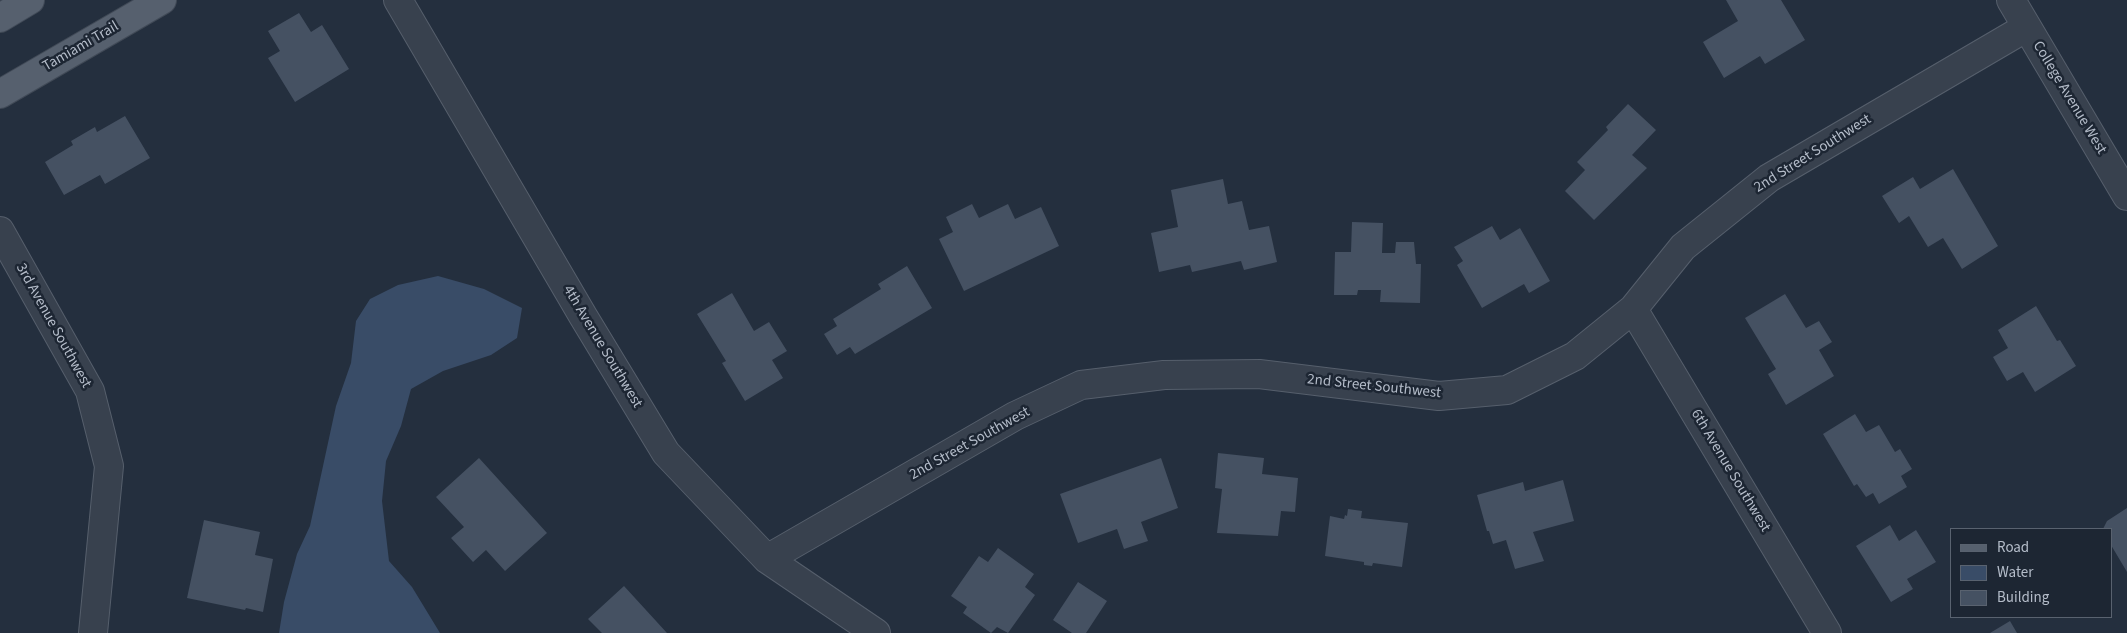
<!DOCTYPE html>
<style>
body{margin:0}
#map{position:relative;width:2127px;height:633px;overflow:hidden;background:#242f3e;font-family:"Source Sans 3",sans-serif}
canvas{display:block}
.legend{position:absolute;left:1950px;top:528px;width:162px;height:90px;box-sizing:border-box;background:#1d2633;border:1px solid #59626f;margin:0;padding:6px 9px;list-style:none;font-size:15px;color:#b4bcc9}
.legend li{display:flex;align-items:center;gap:10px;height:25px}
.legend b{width:25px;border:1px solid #59626f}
</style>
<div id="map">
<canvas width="2127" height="633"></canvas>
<ul class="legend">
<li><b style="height:6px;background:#56606e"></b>Road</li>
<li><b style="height:14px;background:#394c67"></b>Water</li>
<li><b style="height:14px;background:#455162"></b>Building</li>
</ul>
</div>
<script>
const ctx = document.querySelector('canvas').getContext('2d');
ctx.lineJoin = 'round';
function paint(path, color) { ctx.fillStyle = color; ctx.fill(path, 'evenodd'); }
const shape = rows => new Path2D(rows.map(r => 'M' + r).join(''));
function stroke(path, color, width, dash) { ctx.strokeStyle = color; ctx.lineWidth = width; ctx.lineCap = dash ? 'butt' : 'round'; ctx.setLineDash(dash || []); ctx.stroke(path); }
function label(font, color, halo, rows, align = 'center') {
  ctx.font = font + ' "Source Sans 3",sans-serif'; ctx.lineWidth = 5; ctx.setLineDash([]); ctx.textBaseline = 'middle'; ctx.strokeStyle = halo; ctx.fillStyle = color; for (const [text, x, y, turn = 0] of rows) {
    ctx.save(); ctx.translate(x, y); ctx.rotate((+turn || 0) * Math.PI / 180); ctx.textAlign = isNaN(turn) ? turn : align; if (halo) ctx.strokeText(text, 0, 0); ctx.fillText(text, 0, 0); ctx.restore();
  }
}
paint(shape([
 [438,276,484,289,522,308,517,338,491,355,443,371,411,389,401,426,386,461,382,501,389,561,412,587,440,633,279,633,284,602,297,554,310,526,336,406,351,363,356,321,370,299,398,285]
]), '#394c67');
paint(shape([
 [1726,0,1781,0,1805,40,1765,64,1760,56,1724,78,1703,42,1738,21],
 [299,13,311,32,322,25,349,69,295,102,268,58,280,51,268,31],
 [1628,104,1656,130,1632,155,1647,168,1594,220,1565,191,1585,170,1577,162,1608,130,1606,127],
 [125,116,150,158,105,184,100,175,64,195,45,162,73,145,71,141,95,127,97,132],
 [1953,169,1998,246,1962,269,1943,238,1928,247,1909,216,1899,223,1882,196,1913,177,1920,189],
 [1223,179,1228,204,1242,201,1249,230,1269,226,1277,262,1244,270,1241,261,1192,272,1190,265,1159,272,1151,233,1178,227,1171,190],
 [972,204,979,218,1008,204,1015,219,1041,207,1059,246,964,291,939,239,953,232,946,217],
 [1352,222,1383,223,1382,253,1395,253,1396,242,1414,242,1416,264,1421,264,1420,303,1380,302,1381,290,1358,290,1357,295,1334,295,1335,252,1351,252],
 [1492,226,1500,240,1520,228,1550,281,1529,293,1524,284,1482,308,1457,265,1463,261,1454,247],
 [907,266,932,308,855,354,850,347,837,355,824,334,837,326,833,319,881,289,878,284],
 [732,293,754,331,769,322,787,351,772,360,783,378,745,401,722,363,726,361,697,314],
 [1785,294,1806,328,1819,321,1832,342,1819,350,1834,376,1786,405,1768,374,1776,369,1745,318],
 [2036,306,2057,341,2060,340,2076,366,2035,392,2023,372,2007,381,1993,357,2008,348,1998,330],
 [1855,414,1866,432,1879,425,1895,452,1900,449,1912,469,1901,476,1907,487,1879,504,1873,493,1866,497,1857,484,1854,486,1823,434],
 [1218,453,1264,458,1262,474,1298,478,1295,512,1281,511,1278,536,1217,533,1222,489,1215,488],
 [479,458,547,533,505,571,486,550,473,562,451,538,464,527,436,497],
 [1161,458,1178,508,1141,522,1148,541,1124,549,1117,529,1078,543,1060,494],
 [1563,480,1574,521,1533,532,1544,561,1515,569,1506,540,1493,544,1489,531,1487,531,1477,495,1523,482,1525,491],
 [2127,508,2127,572,2111,545,2111,529,2103,529,2107,521],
 [1348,509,1362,511,1361,518,1408,523,1402,567,1373,563,1372,566,1364,565,1364,562,1325,556,1330,516,1344,519,1345,515,1347,516],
 [204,520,260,532,255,555,273,559,263,612,246,608,245,610,187,598],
 [1890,525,1899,541,1916,530,1936,562,1907,579,1913,589,1891,602,1856,546],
 [998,548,1034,574,1025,587,1035,595,1008,633,997,627,991,633,963,613,967,607,951,596,979,556,988,562],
 [1078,582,1107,601,1086,633,1072,633,1053,620],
 [624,586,667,633,602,633,588,619],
 [2010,621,2017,633,1990,633]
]), '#455162');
const minor = shape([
 [398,0,583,316,666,453,767,559,876,633],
 [2011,0,2127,196],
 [0,231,90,391,109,466,93,633],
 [1633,309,1827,633],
 [767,559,1015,416,1081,385,1164,375,1259,374,1439,396,1507,390,1575,356,1633,309,1683,247,1769,178,2027,27]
]);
const major = shape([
 [0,18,30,0],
 [0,94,162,0]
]);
stroke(minor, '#565f6c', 30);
stroke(major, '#414a57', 30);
stroke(minor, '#38414e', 28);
stroke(major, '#56606e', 28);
label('15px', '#b4bcc9', '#1d2633', [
 ["Tamiami Trail",81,47,-30],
 ["College Avenue West",2069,98,59],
 ["2nd Street Southwest",1813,154,-32],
 ["3rd Avenue Southwest",53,326,61],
 ["4th Avenue Southwest",602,347,59],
 ["2nd Street Southwest",1374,387,6],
 ["2nd Street Southwest",970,444,-29],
 ["6th Avenue Southwest",1730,471,59]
]);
</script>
